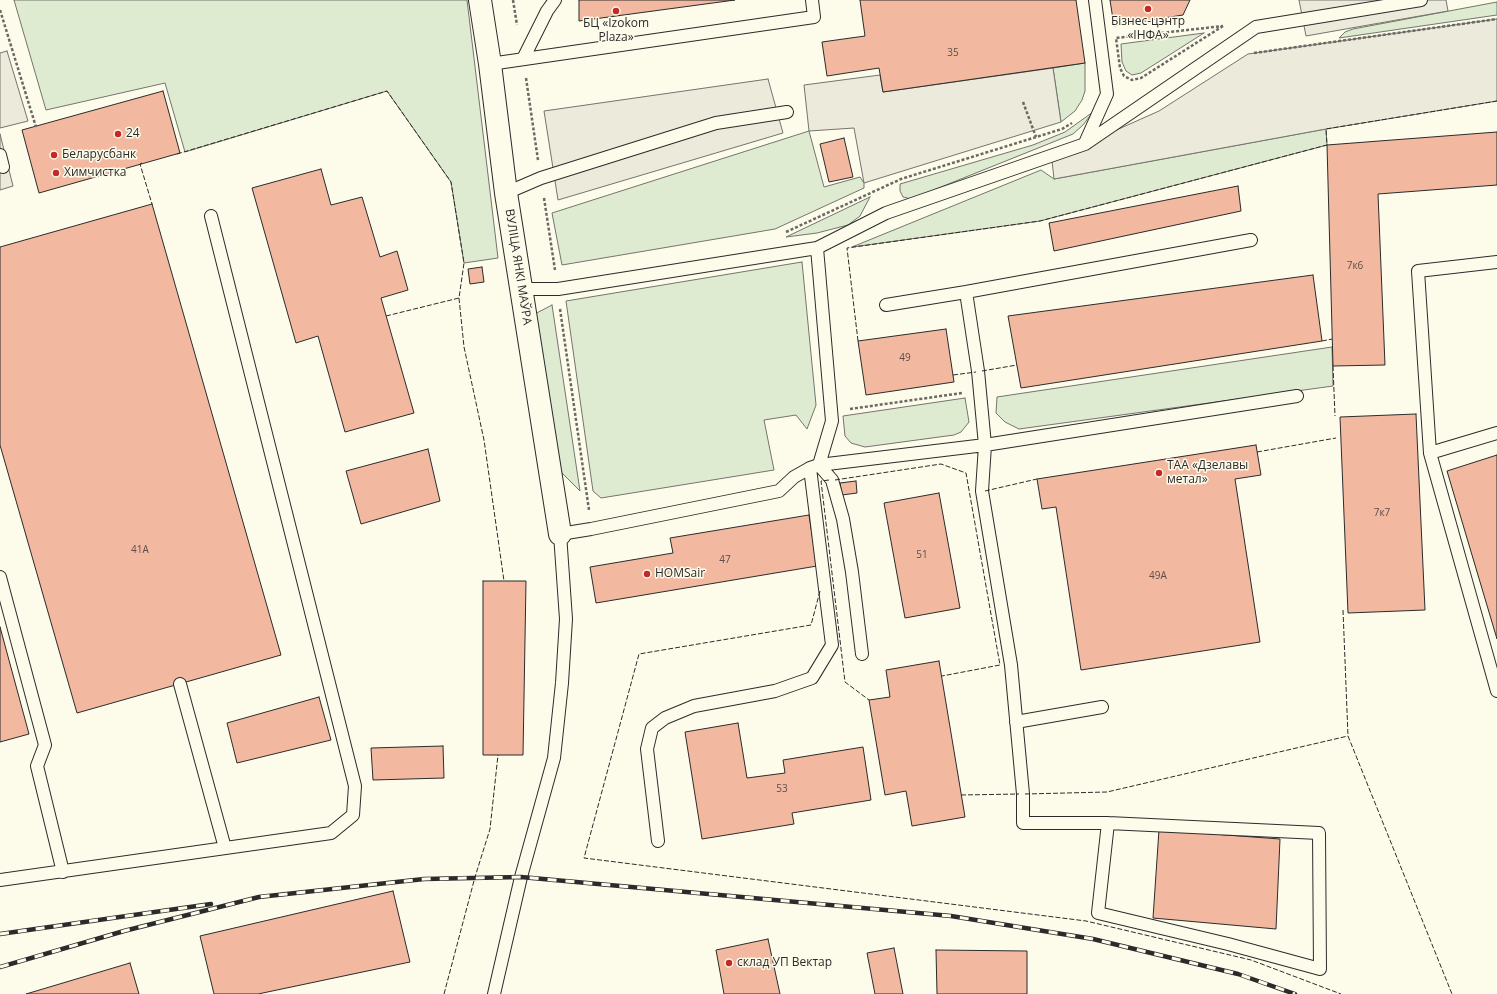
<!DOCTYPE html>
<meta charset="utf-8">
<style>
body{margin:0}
canvas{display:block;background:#fdfbea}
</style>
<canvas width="1497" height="994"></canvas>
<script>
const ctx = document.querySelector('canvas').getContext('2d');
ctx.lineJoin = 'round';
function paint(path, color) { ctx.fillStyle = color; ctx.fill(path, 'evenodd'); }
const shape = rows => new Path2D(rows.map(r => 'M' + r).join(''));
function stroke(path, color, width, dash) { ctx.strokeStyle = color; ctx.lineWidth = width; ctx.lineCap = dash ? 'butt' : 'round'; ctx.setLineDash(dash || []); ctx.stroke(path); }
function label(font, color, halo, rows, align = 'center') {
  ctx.font = font + ' "Open Sans",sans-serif'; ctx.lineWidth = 3; ctx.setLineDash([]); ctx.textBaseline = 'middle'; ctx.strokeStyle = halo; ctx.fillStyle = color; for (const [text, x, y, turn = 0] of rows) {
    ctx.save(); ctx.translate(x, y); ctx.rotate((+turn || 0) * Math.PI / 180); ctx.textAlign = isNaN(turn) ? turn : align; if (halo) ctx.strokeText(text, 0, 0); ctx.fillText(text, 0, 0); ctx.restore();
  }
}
const green = shape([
 [14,0,467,0,498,258,464,263,451,182,387,91,185,152,165,83,46,110,14,0],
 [1497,2,1497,15,1339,38,1345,32,1353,29,1497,2],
 [1204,33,1141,73,1132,75,1126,71,1122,62,1121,44,1204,33],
 [1085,63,1085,91,1082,100,1075,111,1061,122,1053,68,1085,63],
 [1093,112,1083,125,1073,134,911,199,903,197,900,191,900,184,1033,145,1065,132,1093,112],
 [1326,129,1327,145,1040,221,852,247,1041,170,1054,179,1326,129],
 [809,131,824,187,860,177,864,183,864,188,775,229,562,265,552,213,809,131],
 [870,197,860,216,848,225,817,233,786,237,870,197],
 [802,262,816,405,807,429,796,415,764,420,774,470,601,498,593,491,566,301,802,262],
 [552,305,580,491,553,464,531,316,552,305],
 [1332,347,1333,386,1019,429,1005,422,996,413,997,397,1332,347],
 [965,398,969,422,961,432,954,435,865,447,851,443,845,436,843,416,965,398]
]);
paint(green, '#deebd1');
stroke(green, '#74746e', 1);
const parking = shape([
 [1299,0,1446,0,1448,11,1306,36,1299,0],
 [1497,19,1497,101,1326,129,1054,179,1052,161,1085,144,1159,111,1248,54,1497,19],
 [7,51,28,121,0,128,0,53,7,51],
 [1053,68,1061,122,864,183,854,128,809,131,804,85,880,75,883,92,1053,68],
 [768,79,783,133,558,200,544,111,768,79],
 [0,134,13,186,0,190,0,134]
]);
paint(parking, '#eceadb');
stroke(parking, '#74746e', 1);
const building = shape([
 [579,0,735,0,579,21,579,0],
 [860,0,1076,0,1085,63,883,92,879,68,827,76,822,42,865,36,860,0],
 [1110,0,1190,0,1183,15,1114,26,1110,0],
 [163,91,180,153,39,193,22,130,163,91],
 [1497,132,1497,185,1378,194,1385,365,1333,366,1327,145,1497,132],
 [844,138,853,177,829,182,820,144,844,138],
 [321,169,331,205,362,197,380,257,397,251,408,290,381,298,414,413,345,432,318,336,296,343,252,188,321,169],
 [1238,186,1241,211,1054,251,1049,223,1238,186],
 [152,204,281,655,77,713,0,445,0,247,152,204],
 [482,267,484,282,470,284,468,269,482,267],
 [1313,275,1322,341,1021,388,1008,316,1313,275],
 [946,329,954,382,866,395,858,341,946,329],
 [1416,414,1425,610,1348,613,1340,417,1416,414],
 [1256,445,1261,475,1235,479,1260,642,1081,670,1056,507,1042,509,1037,479,1256,445],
 [428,449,440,501,361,524,346,471,428,449],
 [1497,455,1497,639,1447,471,1497,455],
 [856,481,857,493,842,495,840,483,856,481],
 [939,493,960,608,905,618,884,503,939,493],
 [809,515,817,566,596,603,590,567,673,553,670,538,809,515],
 [483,581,526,581,523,755,483,755,483,581],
 [0,627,29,734,0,742,0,627],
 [939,661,965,817,912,826,906,791,885,795,869,700,890,697,886,670,939,661],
 [319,697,331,740,237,763,227,723,319,697],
 [738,723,747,778,785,773,783,760,863,747,871,800,792,813,794,824,702,839,685,732,738,723],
 [443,746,444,778,373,780,371,748,443,746],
 [1159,830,1280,839,1276,929,1153,918,1159,830],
 [393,891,410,962,258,994,214,994,200,936,393,891],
 [768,939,780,994,724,994,716,950,768,939],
 [894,948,903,994,875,994,867,953,894,948],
 [936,950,1027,951,1027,994,937,994,936,950],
 [130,963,139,994,26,994,130,963]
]);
paint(building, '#f2b8a0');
stroke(building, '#2b2b2b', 1);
const lane = shape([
 [523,59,547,11,555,0],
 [490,64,814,17,812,0],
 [1085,143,1107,94,1095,0],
 [0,155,3,167],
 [506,193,541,178,716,123,787,112],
 [1497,262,1418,271,1430,453,1497,691],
 [521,289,558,289,817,248,886,213,1085,144,1256,27,1421,0],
 [886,305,966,292],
 [1430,453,1497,433],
 [819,465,985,445,1297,396],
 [819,465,832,480,843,519,852,572,862,654],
 [0,577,45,745,37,766,63,872],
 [180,684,225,848],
 [1016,722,1102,707],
 [1108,823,1023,823,1023,794,1011,665,982,491,985,445,978,371,966,292,1251,240],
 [1108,823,1319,833,1320,969,1228,944,1098,913,1108,823],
 [658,841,647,749,652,728,665,718,694,706,775,691,812,678,832,645,810,468,819,465,832,421,817,248],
 [0,880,331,833,353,815,355,786,211,216],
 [494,994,521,877,554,758,562,683,566,619,560,534,591,529,779,491,794,477,810,468]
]);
const street = shape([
 [480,0,490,64,506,193,560,534]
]);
stroke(lane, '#2b2b2b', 14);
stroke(street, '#2b2b2b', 24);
stroke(shape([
 [513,0,517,25],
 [0,10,36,127],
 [1223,26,1141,78,1132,80,1124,76,1120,68,1116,38,1223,26],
 [1254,53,1497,19],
 [526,78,538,160],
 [1023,102,1036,137],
 [544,198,555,270],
 [786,232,901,179,1062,129,1072,123],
 [560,309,589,510],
 [850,409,962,393]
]), '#6a6964', 2.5, [3, 2]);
stroke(lane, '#fdfbea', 12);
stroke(street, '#fdfbea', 22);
const rail = shape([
 [0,934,211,904],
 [0,967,124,931,259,897,424,879,521,877,951,916,1093,939,1238,974,1295,994]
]);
stroke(rail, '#2b2b2b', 4.5);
stroke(rail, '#fdfbea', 3, [9]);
stroke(shape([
 [177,154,387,91,451,182,464,263,459,298,464,347,484,440,504,581],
 [142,163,140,164,152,204],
 [386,316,459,298],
 [858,341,847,248,1040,221,1327,145,1326,129,1497,101],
 [1322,341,1332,339],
 [1333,366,1335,416],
 [982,371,1017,365],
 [953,375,976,372],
 [1257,452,1336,438],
 [829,480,821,481,845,682,869,700],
 [835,480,941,464,966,473,1000,665,942,676],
 [985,491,1037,479],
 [820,591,811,625,639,654,584,858,1086,921,1251,960,1341,994],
 [1343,610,1348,736,1452,994],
 [1025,794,1107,792,1348,736],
 [961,795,1019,794],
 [444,994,475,877,490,829,498,755]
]), '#2b2b2b', 1, [5, 2]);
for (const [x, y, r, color] of [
 [1148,9,4,"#c62828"],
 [616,11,4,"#c62828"],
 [118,134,4,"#c62828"],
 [54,155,4,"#c62828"],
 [56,173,4,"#c62828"],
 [1159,473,4,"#c62828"],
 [647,574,4,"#c62828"],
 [729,963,4,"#c62828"]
]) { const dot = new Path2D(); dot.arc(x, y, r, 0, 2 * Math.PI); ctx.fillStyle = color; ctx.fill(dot); stroke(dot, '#fdfbea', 1.5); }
label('10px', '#5d4e48', null, [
 ["35",953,53],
 ["7к6",1355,266],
 ["49",905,358],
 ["7к7",1382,513],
 ["41А",140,550],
 ["51",922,555],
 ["47",725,560],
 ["49А",1158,576],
 ["53",782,789]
]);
label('12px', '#2b2b2b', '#fdfbea', [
 ["Бізнес-цэнтр",1148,22,"center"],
 ["«ІНФА»",1148,36,"center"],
 ["БЦ «Izokom",616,24,"center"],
 ["Plaza»",616,38,"center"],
 ["24",126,134],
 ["Беларусбанк",62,155],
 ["Химчистка",64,173],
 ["ТАА «Дзелавы",1167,466],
 ["метал»",1167,480],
 ["HOMSair",655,574],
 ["склад УП Вектар",737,963]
], 'left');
label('12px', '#2b2b2b', '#fdfbea', [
 ["ВУЛІЦА ЯНКІ МАЎРА",518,267,81]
]);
</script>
